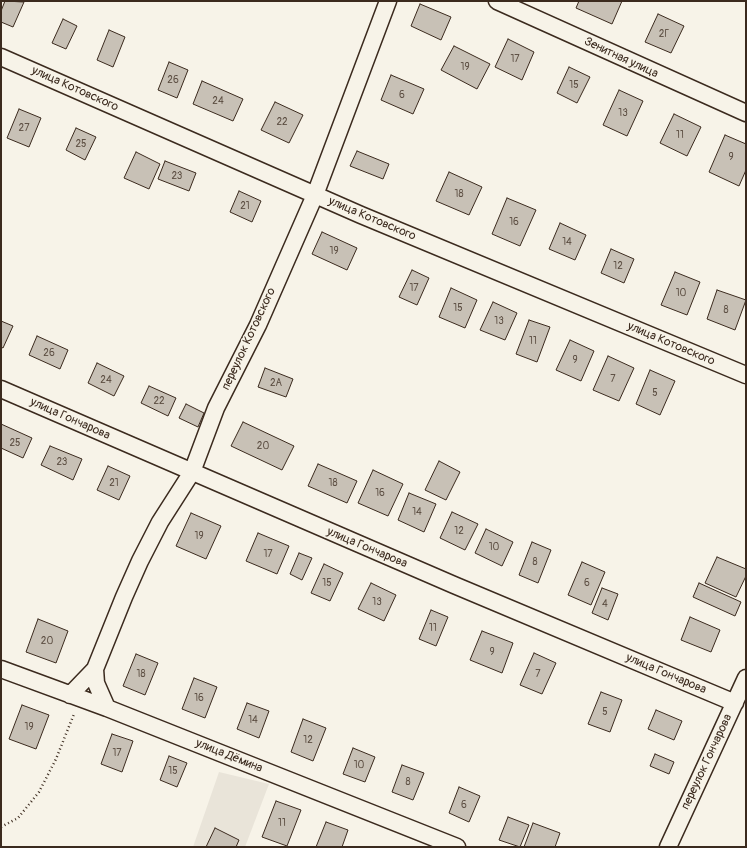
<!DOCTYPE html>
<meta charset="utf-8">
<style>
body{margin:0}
#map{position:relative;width:747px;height:848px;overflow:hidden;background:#f7f3e8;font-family:Pangolin,sans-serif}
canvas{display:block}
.frame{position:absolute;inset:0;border:2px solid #3b2a1e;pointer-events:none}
</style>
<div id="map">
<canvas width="747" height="848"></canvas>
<div class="frame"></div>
</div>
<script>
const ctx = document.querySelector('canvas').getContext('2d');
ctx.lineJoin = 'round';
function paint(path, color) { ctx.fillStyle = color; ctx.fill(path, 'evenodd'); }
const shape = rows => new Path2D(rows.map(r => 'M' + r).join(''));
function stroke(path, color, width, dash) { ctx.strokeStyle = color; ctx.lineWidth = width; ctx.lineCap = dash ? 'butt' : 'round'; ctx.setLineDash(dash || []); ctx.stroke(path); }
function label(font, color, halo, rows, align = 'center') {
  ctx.font = font + ' Pangolin,sans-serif'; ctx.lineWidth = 3; ctx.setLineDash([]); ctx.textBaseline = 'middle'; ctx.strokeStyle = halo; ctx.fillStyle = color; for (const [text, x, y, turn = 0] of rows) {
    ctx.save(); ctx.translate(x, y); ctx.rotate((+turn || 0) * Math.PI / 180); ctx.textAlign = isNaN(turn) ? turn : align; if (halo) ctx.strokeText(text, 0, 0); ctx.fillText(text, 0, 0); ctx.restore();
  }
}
paint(shape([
 [219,772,269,784,245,847,193,847]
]), '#e9e4d9');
const building = shape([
 [5,1,24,2,13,27,1,22,1,11,5,1],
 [579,1,622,1,612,24,576,8,579,1],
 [420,4,451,17,441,40,411,26,420,4],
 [658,14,684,26,671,53,645,42,658,14],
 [63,19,77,26,66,49,52,43,63,19],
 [109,30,125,37,113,67,97,60,109,30],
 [508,39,534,52,522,80,495,67,508,39],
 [454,46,490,64,477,89,441,70,454,46],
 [169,62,188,70,177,98,158,90,169,62],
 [569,67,590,77,577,103,557,93,569,67],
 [391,75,424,89,413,114,381,100,391,75],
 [202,81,243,99,233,121,193,104,202,81],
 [619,90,643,101,627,136,603,125,619,90],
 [275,102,303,115,289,143,261,130,275,102],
 [19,109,41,118,29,147,7,138,19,109],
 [674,114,701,127,687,156,660,143,674,114],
 [76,128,96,137,85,160,66,150,76,128],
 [725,135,746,144,746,170,739,186,709,172,725,135],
 [357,151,389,164,383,179,350,166,357,151],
 [136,152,160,164,149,189,124,178,136,152],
 [165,161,196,173,189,191,158,179,165,161],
 [449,172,482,187,469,215,436,201,449,172],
 [239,191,261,201,252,222,230,212,239,191],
 [507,198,536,210,520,246,492,234,507,198],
 [560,223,586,235,575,260,549,249,560,223],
 [322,232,357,248,347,270,312,254,322,232],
 [611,249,634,259,624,283,601,273,611,249],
 [412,270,429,278,417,305,399,297,412,270],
 [675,272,700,282,687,315,661,305,675,272],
 [451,288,477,300,465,328,439,317,451,288],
 [717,290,746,300,735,330,707,319,717,290],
 [493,302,517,313,505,340,480,330,493,302],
 [529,320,550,327,537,362,516,354,529,320],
 [1,321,13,326,3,348,1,347,1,321],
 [37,336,68,350,60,369,29,355,37,336],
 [570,340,594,351,581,381,556,370,570,340],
 [608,356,634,368,619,401,593,390,608,356],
 [97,363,124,376,114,396,88,383,97,363],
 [265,368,293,379,286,397,258,387,265,368],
 [650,370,675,381,660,415,636,404,650,370],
 [149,386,176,398,168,416,141,403,149,386],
 [186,404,204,413,198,427,179,418,186,404],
 [243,422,294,446,282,470,231,446,243,422],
 [1,424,32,438,23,458,1,448,1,424],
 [50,446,82,459,73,480,41,465,50,446],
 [439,461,460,472,446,500,425,490,439,461],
 [318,464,357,481,347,503,308,486,318,464],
 [108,466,130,476,119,500,97,490,108,466],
 [373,470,403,484,388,516,358,503,373,470],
 [409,493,436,504,424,532,398,520,409,493],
 [452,512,478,524,465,550,440,538,452,512],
 [191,513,221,526,206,559,176,546,191,513],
 [486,529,513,542,502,566,475,553,486,529],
 [258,533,289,546,277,574,246,561,258,533],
 [532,542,551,550,538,583,519,575,532,542],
 [299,553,312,558,302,580,290,574,299,553],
 [717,557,746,569,746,576,736,597,705,583,717,557],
 [582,562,605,572,591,605,568,595,582,562],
 [324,564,343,573,330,601,311,593,324,564],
 [371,583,396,595,384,621,358,609,371,583],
 [699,583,741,602,735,616,693,597,699,583],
 [602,588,618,594,608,620,592,613,602,588],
 [431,610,448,617,436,646,419,639,431,610],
 [690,617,720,630,711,652,681,640,690,617],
 [38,619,68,631,56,663,26,652,38,619],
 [482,631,513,643,502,673,470,660,482,631],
 [534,653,556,663,542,694,520,685,534,653],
 [136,654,158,663,145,695,123,686,136,654],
 [194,678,217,687,205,718,182,709,194,678],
 [601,692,622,700,610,732,588,724,601,692],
 [247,703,269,711,259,738,237,729,247,703],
 [22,705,49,715,36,749,9,739,22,705],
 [656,710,682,721,674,740,648,729,656,710],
 [303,719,326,728,313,761,291,752,303,719],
 [112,734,133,741,122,772,101,764,112,734],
 [353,748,375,757,365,782,343,774,353,748],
 [655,754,674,762,669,774,650,766,655,754],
 [169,756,187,763,177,787,160,780,169,756],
 [402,765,424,773,413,800,392,792,402,765],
 [459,787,480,796,469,822,449,813,459,787],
 [276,801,301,810,287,846,262,837,276,801],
 [508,817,529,825,520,847,499,840,508,817],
 [326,822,348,830,342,847,316,847,326,822],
 [533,823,560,833,555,847,524,847,533,823],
 [215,828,239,840,236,847,206,847,215,828]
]);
paint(building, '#c8c1b6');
stroke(building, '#3b2a1e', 1);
const minor = shape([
 [497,1,746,113],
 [1,57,361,215,746,375],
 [1,389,454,585,735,703],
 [1,669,107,708,457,847],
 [95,669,124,597,140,561,160,522,192,472,216,408,258,325,315,195,388,1],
 [70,695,95,669,96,683,107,708],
 [668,847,746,678]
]);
stroke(minor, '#3b2a1e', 19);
stroke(shape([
 [1,827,18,818,39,792,56,759,74,714]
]), '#3b2a1e', 2.5, [1, 3]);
stroke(minor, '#f7f3e8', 16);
label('10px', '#5e5044', null, [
 ["2Г",664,34],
 ["17",515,59],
 ["19",465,67],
 ["26",173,80],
 ["15",574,85],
 ["6",402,95],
 ["24",218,101],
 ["13",623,113],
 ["22",282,122],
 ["27",24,128],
 ["11",680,135],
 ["25",81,144],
 ["9",731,157],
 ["23",177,176],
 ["18",459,194],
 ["21",245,206],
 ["16",514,222],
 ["14",567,242],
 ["19",334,251],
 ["12",618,266],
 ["17",414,288],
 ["10",681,293],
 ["15",458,308],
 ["8",726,310],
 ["13",499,321],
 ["11",533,341],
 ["26",49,353],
 ["9",575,360],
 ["7",613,379],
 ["24",106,380],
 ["2А",276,383],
 ["5",655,393],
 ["22",159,401],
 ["25",15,443],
 ["20",263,446],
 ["23",62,462],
 ["21",114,483],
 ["18",333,483],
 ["16",380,493],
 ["14",417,512],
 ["12",459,531],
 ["19",199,536],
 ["10",494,547],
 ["17",268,554],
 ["8",535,562],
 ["15",327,583],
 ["6",587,583],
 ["13",377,602],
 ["4",605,604],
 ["11",433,628],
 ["20",47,641],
 ["9",492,652],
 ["18",141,674],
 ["7",538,674],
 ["16",199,698],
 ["5",605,712],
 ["14",253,720],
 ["19",29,727],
 ["12",308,740],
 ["17",117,753],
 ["10",359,765],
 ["15",173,771],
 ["8",408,782],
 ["6",464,805],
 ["11",282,823]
]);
label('12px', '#3b2a1e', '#f7f3e8', [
 ["Зенитная улица",621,58,25],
 ["улица Котовского",75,89,24],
 ["улица Котовского",372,219,23],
 ["переулок Котовского",249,339,-65],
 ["улица Котовского",671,344,23],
 ["улица Гончарова",70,419,24],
 ["улица Гончарова",367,548,23],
 ["улица Гончарова",666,674,23],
 ["улица Дёмина",229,756,22],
 ["переулок Гончарова",707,762,-65]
]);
</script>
